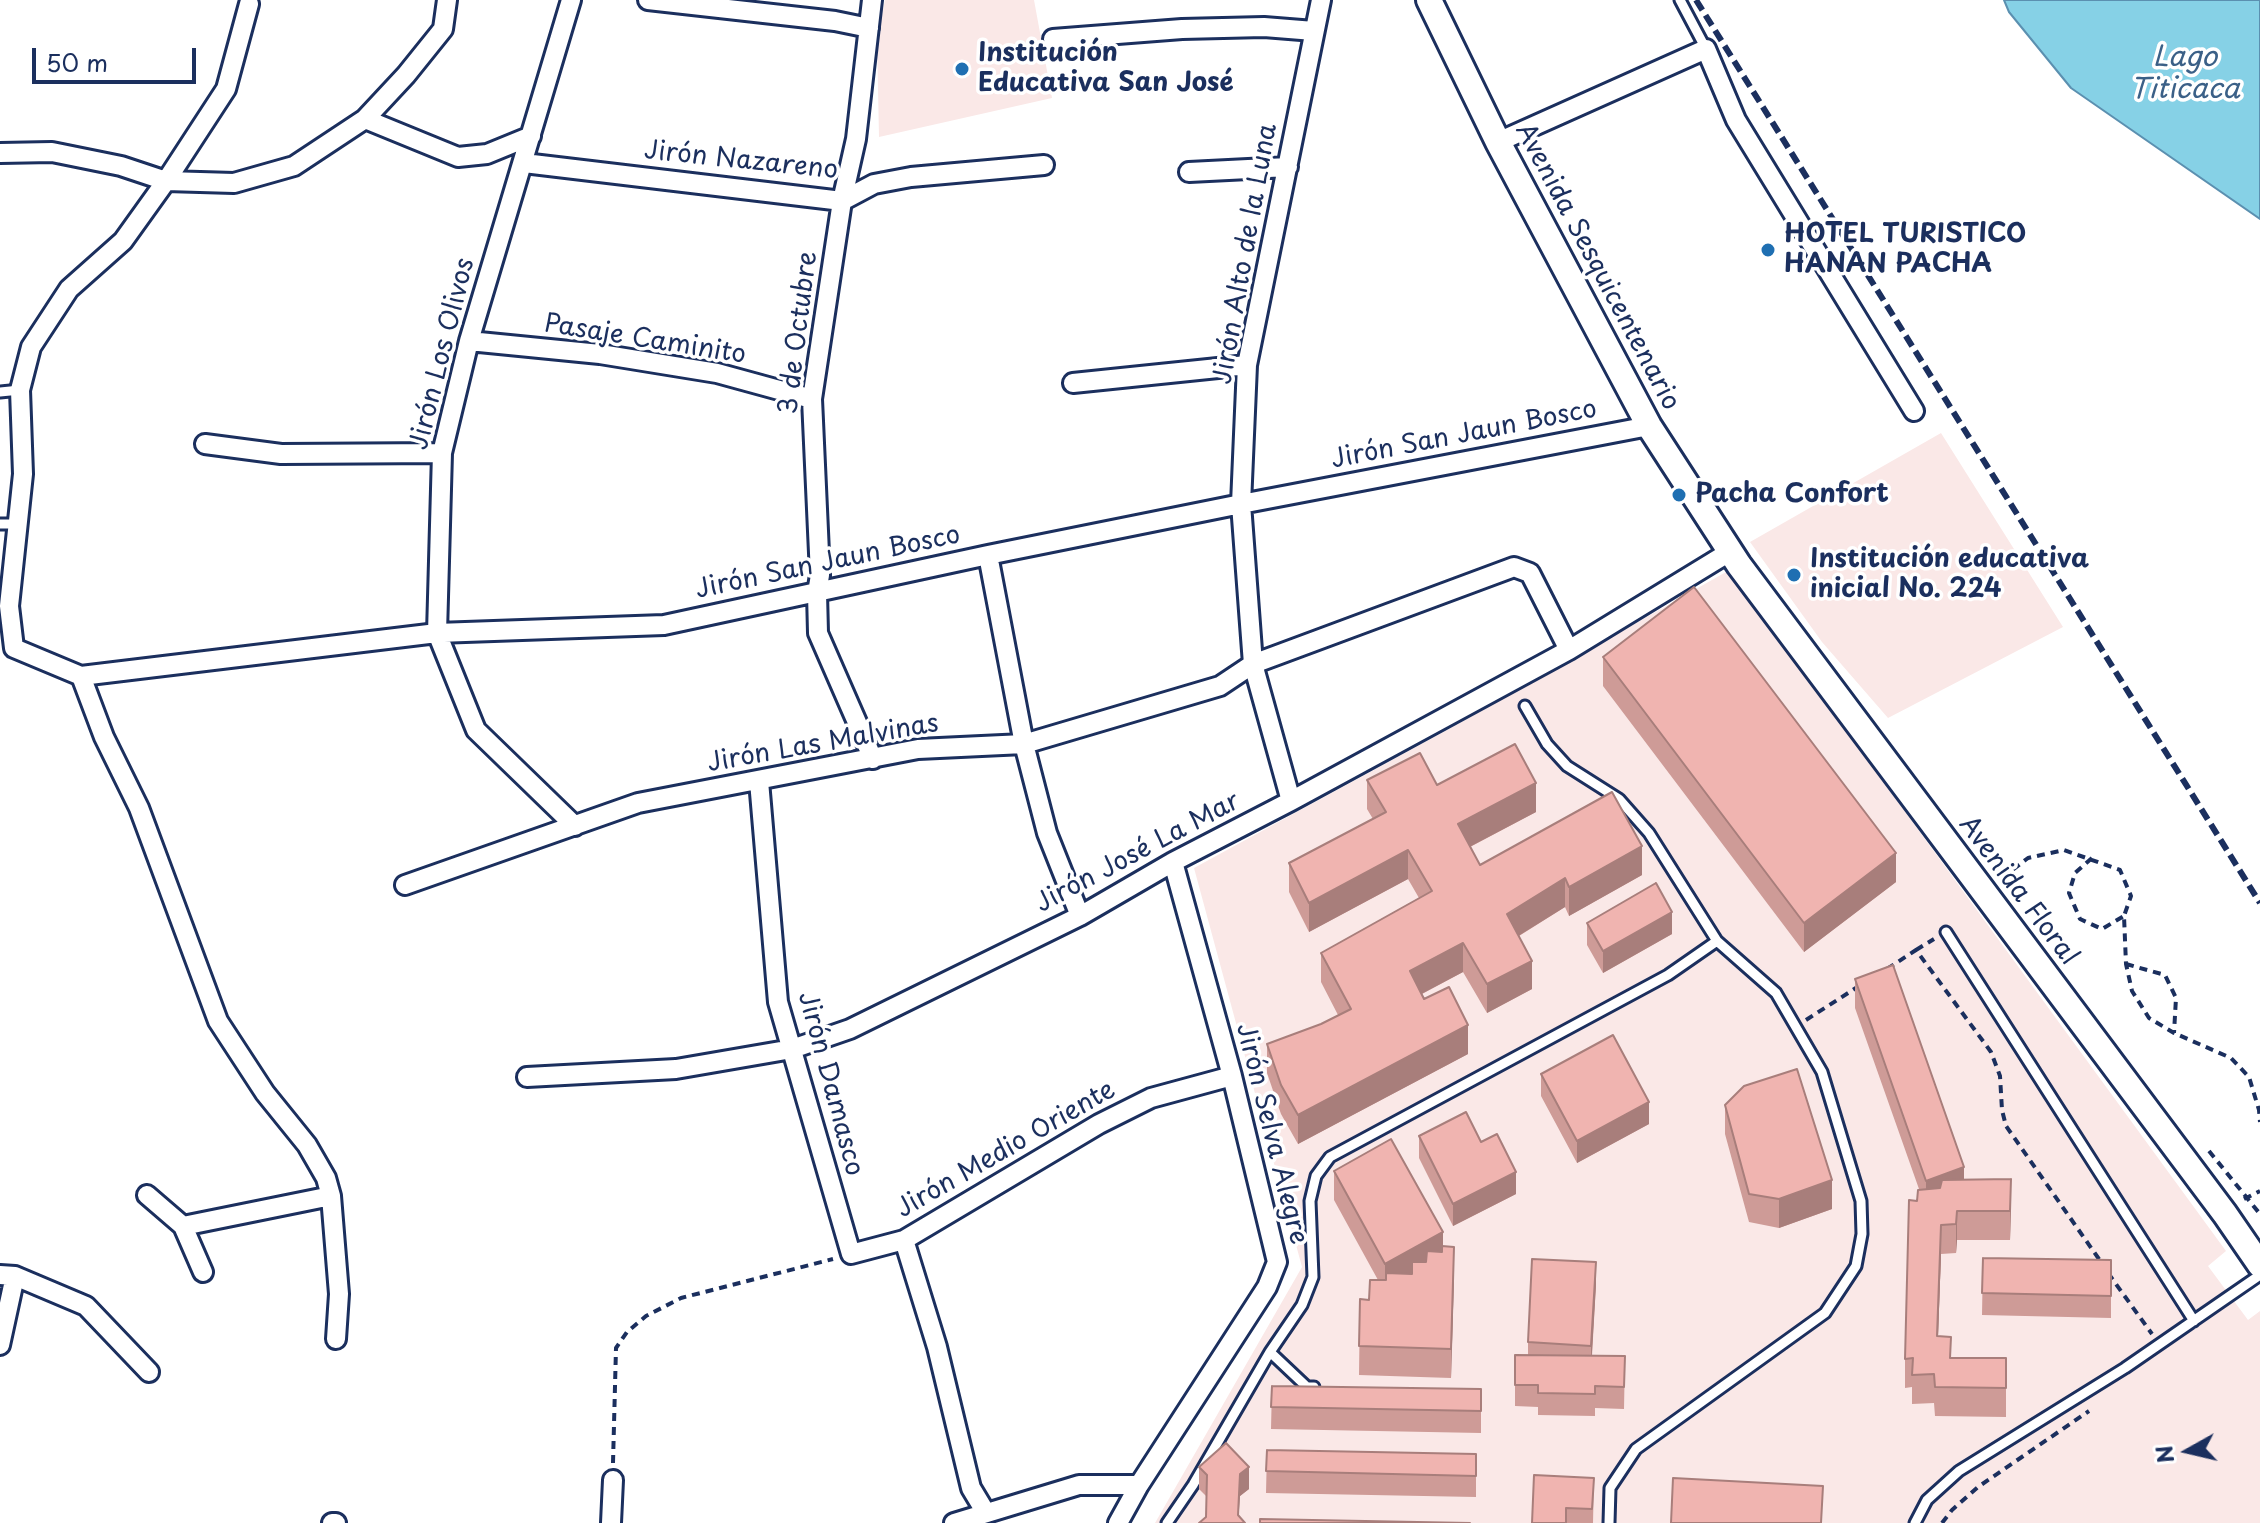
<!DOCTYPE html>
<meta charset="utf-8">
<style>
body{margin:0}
#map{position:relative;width:2260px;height:1523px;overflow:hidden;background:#fff;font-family:"Playpen Sans",sans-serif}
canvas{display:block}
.north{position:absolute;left:2148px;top:1411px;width:80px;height:80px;-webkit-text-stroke:6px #fff;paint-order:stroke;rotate:262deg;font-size:22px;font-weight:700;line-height:32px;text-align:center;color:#1b2f5e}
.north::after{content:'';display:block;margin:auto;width:28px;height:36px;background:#1b2f5e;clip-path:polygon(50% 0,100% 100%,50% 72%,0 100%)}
.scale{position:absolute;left:32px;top:48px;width:164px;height:36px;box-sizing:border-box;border:4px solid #1b2f5e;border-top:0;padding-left:10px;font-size:24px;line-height:28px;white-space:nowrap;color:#1b2f5e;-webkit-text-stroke:6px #fff;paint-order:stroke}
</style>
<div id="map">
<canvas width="2260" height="1523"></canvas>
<div class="north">N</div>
<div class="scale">50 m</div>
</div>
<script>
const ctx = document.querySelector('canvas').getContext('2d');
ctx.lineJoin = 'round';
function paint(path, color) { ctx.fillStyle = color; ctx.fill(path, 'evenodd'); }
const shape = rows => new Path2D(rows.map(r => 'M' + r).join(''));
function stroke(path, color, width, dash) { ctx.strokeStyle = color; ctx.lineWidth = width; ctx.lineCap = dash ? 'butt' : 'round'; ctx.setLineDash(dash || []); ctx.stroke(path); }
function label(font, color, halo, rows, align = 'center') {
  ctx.font = font + ' "Playpen Sans",sans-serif'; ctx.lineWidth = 7; ctx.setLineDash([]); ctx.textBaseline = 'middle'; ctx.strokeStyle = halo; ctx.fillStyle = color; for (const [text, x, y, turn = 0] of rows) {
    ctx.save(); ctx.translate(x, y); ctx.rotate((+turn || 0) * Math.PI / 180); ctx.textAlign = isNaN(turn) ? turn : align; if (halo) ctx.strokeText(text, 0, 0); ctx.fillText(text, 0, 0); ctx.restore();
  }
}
paint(shape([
 [885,0,1034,0,1052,98,879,137,877,40],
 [1941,433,2063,627,1888,718,1822,642,1750,542],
 [1726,572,1735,579,2226,1251,2208,1266,2248,1320,2260,1311,2260,1523,1155,1523,1302,1267,1194,868,1460,723]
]), '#fae8e7');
const water = shape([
 [2004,0,2260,0,2260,219,2071,88,2009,12,2004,0]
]);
paint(water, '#86d1e6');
stroke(water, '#5b90b0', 2);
const lane = shape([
 [1680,0,1706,49],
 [0,392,20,390],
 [0,524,18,524],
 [1525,706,1547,744,1567,766,1619,799,1649,833,1717,941,1776,993,1822,1072,1861,1201,1862,1234,1856,1266,1825,1313,1636,1449,1610,1488,1609,1523],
 [1946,932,2194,1321],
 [1270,1352,1307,1387,1314,1387],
 [1167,1523,1193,1485,1270,1352,1302,1305,1313,1277,1310,1201,1316,1176,1330,1157,1668,975,1717,941],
 [1915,1523,1927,1500,1959,1471,2125,1368,2260,1275]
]);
const street = shape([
 [571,0,469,341,442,453,437,633,476,730,575,826],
 [648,0,835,21,869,28],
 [872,0,856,139,842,201,812,399,820,575,817,593,818,633,873,759],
 [249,4,226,89,166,181,123,241,69,289,31,347,20,390,23,474,9,606,14,648,81,676,437,633,664,625,988,555,1241,504,1649,426],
 [1053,39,1182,29,1264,27,1314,31],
 [365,119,458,157,487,154,531,136],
 [1498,142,1706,49,1736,120,1914,411],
 [0,153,52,152,121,166,166,181,234,183,294,166,365,119,406,75,443,29,447,0],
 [524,163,842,201,874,184,911,177,1044,165],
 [1189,172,1288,167],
 [469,341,600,354,717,373,812,399],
 [1073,383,1247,365],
 [205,444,281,454,442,453],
 [988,555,1024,744,1047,833,1080,916],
 [81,676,104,737,139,808,218,1021,265,1093,307,1145,326,1178,331,1196,339,1294,336,1339],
 [759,781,778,1002,851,1254,904,1240,1099,1124,1151,1098,1232,1076],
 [1291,801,1253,664,1241,504,1247,365,1321,0],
 [405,885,638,803,918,749,1024,744,1220,686,1253,664,1514,567,1530,573,1569,650],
 [527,1077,676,1069,792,1049,850,1029,1080,916,1173,862,1291,801,1569,650,1731,551],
 [147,1195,183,1226,203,1272],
 [183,1226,331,1196],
 [904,1240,937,1347,971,1488,986,1513],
 [0,1275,15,1276,86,1306,149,1372],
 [0,1345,15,1276],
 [332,1523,336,1523],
 [611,1523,613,1480],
 [954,1523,1079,1485,1139,1485],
 [1118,1523,1139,1485,1267,1287,1277,1262,1232,1076,1173,862]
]);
const secondary = shape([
 [1429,0,1498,142,1649,426,1739,565,2225,1214,2260,1265]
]);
stroke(lane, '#1b2f5e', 15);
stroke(street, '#1b2f5e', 24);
stroke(secondary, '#1b2f5e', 30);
stroke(shape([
 [2092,858,2075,873,2069,893,2080,919,2102,929,2124,916],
 [2002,878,2028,858,2064,850,2120,870,2131,896,2124,916,2126,964,2132,991,2149,1018,2174,1033,2231,1058,2249,1077,2259,1110,2260,1122],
 [1916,950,1934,939],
 [2126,964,2165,975,2176,998,2174,1033],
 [1887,969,1916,950,1991,1052,2000,1076,2002,1110,2006,1126,2101,1262],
 [1806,1020,1859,986],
 [2209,1151,2260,1214],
 [2244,1199,2260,1191],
 [2108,1273,2152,1334],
 [613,1463,616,1348,627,1332,646,1316,681,1298,833,1259],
 [1942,1523,1952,1510,1978,1487,2089,1411]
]), '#1b2f5e', 4, [8, 6]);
stroke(lane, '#fff', 9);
stroke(street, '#fff', 18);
stroke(secondary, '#fff', 24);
stroke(shape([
 [1696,0,2260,903]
]), '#1b2f5e', 6, [12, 6]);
paint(shape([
 [1603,657,1896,882,1804,952,1603,686],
 [1367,780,1437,785,1536,812,1470,847,1480,865,1642,875,1569,916,1565,907,1519,936,1532,989,1487,1013,1463,972,1422,994,1468,1054,1298,1144,1281,1114,1267,1073,1267,1044,1321,1024,1338,1015,1321,982,1321,953,1419,898,1408,879,1309,932,1289,892,1289,863,1373,819,1367,809],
 [1587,923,1672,934,1603,973,1587,945],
 [1855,979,1964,1180,2011,1208,2010,1240,1957,1240,1956,1253,1941,1254,1938,1336,1951,1358,2006,1358,2006,1417,1935,1416,1934,1403,1912,1404,1912,1387,1905,1388,1905,1359,1919,1189,1855,1008],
 [1541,1074,1649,1124,1577,1163,1541,1096],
 [1725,1105,1832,1209,1779,1228,1749,1222,1725,1134],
 [1419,1136,1481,1142,1516,1194,1453,1226,1419,1158],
 [1334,1171,1443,1246,1454,1276,1451,1378,1359,1375,1360,1299,1369,1300,1378,1280,1334,1200],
 [1983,1258,2111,1260,2111,1318,1982,1315],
 [1596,1284,1592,1356,1625,1356,1624,1409,1595,1408,1595,1416,1538,1415,1538,1407,1515,1406,1515,1355,1528,1355,1528,1342],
 [1272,1386,1481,1389,1481,1433,1271,1429],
 [1267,1450,1476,1454,1476,1497,1266,1493],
 [1199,1467,1249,1489,1240,1496,1206,1517,1207,1497,1199,1489],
 [1594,1478,1593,1523,1532,1523]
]), '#ce9b97');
paint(shape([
 [1536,783,1536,812,1458,853,1458,824],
 [1642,846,1642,875,1569,916,1569,887],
 [1408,850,1408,879,1309,932,1309,903],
 [1896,853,1896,882,1804,952,1804,923],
 [1565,878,1565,907,1507,943,1507,914],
 [1672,912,1672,934,1603,973,1603,951],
 [1463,943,1463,972,1410,1000,1410,971],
 [1532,961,1532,989,1487,1013,1487,984],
 [1468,1025,1468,1054,1298,1144,1298,1115],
 [1649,1102,1649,1124,1577,1163,1577,1141],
 [1964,1167,1964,1196,1926,1210,1926,1181],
 [1516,1172,1516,1194,1453,1226,1453,1204],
 [2011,1179,2011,1208,2010,1240,2010,1211],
 [1832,1180,1832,1209,1779,1228,1779,1199],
 [1957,1211,1957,1240,1956,1253,1956,1224],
 [1941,1225,1941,1254,1937,1365,1937,1336],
 [1443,1232,1443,1261,1385,1293,1385,1264],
 [1454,1247,1454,1276,1451,1378,1451,1349],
 [1596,1262,1596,1284,1591,1368,1591,1346],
 [1249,1467,1249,1489,1240,1496,1238,1523,1240,1474]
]), '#a87e7b');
const building = shape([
 [1694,587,1896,853,1804,923,1603,657,1694,587],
 [1515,744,1536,783,1458,824,1480,865,1612,792,1642,846,1569,887,1565,878,1507,914,1532,961,1487,984,1463,943,1410,971,1424,999,1449,987,1468,1025,1298,1115,1281,1085,1267,1044,1321,1024,1351,1009,1321,953,1432,891,1408,850,1309,903,1289,863,1386,812,1367,780,1420,753,1437,785,1515,744],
 [1656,883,1672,912,1603,951,1587,923,1656,883],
 [1893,965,1964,1167,1926,1181,1855,979,1893,965],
 [1613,1035,1649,1102,1577,1141,1541,1074,1613,1035],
 [1797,1069,1832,1180,1779,1199,1749,1194,1725,1105,1744,1086,1797,1069],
 [1466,1112,1481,1142,1497,1134,1516,1172,1453,1204,1419,1136,1466,1112],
 [1391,1139,1443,1232,1385,1264,1334,1171,1391,1139],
 [2011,1179,2010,1211,1957,1211,1956,1224,1941,1225,1937,1336,1951,1337,1950,1358,2006,1358,2006,1388,1935,1387,1934,1374,1912,1375,1913,1358,1905,1359,1909,1200,1917,1201,1918,1190,1940,1188,1942,1180,2011,1179],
 [1442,1246,1454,1247,1451,1349,1359,1346,1360,1299,1369,1300,1370,1280,1386,1280,1386,1273,1412,1274,1412,1262,1426,1262,1427,1251,1442,1252,1442,1246],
 [1983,1258,2111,1260,2111,1296,1982,1293,1983,1258],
 [1532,1259,1596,1262,1591,1346,1528,1342,1532,1259],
 [1515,1355,1625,1356,1624,1387,1595,1386,1595,1394,1538,1393,1538,1385,1515,1385,1515,1355],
 [1272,1386,1481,1389,1481,1411,1271,1407,1272,1386],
 [1226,1443,1249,1467,1240,1474,1238,1515,1245,1523,1199,1523,1206,1517,1207,1475,1199,1467,1226,1443],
 [1267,1450,1476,1454,1476,1476,1266,1471,1267,1450],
 [1534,1475,1594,1478,1592,1509,1566,1508,1566,1523,1532,1523,1534,1475],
 [1673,1478,1823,1486,1821,1523,1671,1523,1673,1478],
 [1260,1519,1470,1523,1260,1523,1260,1519]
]);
paint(building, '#f0b4b0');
stroke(building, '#a87e7b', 2);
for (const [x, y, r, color] of [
 [962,69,8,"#1f6fb2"],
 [1768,250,8,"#1f6fb2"],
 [1679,495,8,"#1f6fb2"],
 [1794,575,8,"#1f6fb2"]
]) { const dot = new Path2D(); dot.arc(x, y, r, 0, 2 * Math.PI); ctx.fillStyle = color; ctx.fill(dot); stroke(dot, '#fff', 3); }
label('bold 26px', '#1b2f5e', '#fff', [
 ["Institución",978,54],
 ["Educativa San José",978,84],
 ["HOTEL TURISTICO",1784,235],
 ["HANAN PACHA",1784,265],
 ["Pacha Confort",1695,495],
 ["Institución educativa",1810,560],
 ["inicial No. 224",1810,590]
], 'left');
label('26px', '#1b2f5e', '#fff', [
 ["Jirón Nazareno",741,161,6],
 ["Jirón Alto de la Luna",1246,254,-80],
 ["Avenida Sesquicentenario",1597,267,62],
 ["3 de Octubre",799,333,-83],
 ["Pasaje Caminito",645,340,9],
 ["Jirón Los Olivos",443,354,-76],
 ["Jirón San Jaun Bosco",1464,435,-11],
 ["Jirón San Jaun Bosco",828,563,-12],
 ["Jirón Las Malvinas",823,744,-10],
 ["Jirón José La Mar",1138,853,-28],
 ["Avenida Floral",2018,891,53],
 ["Jirón Damasco",830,1084,75],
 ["Jirón Selva Alegre",1271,1134,76],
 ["Jirón Medio Oriente",1006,1150,-30]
]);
label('italic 28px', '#3b6087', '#fff', [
 ["Lago",2185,58],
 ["Titicaca",2185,90]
]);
</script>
